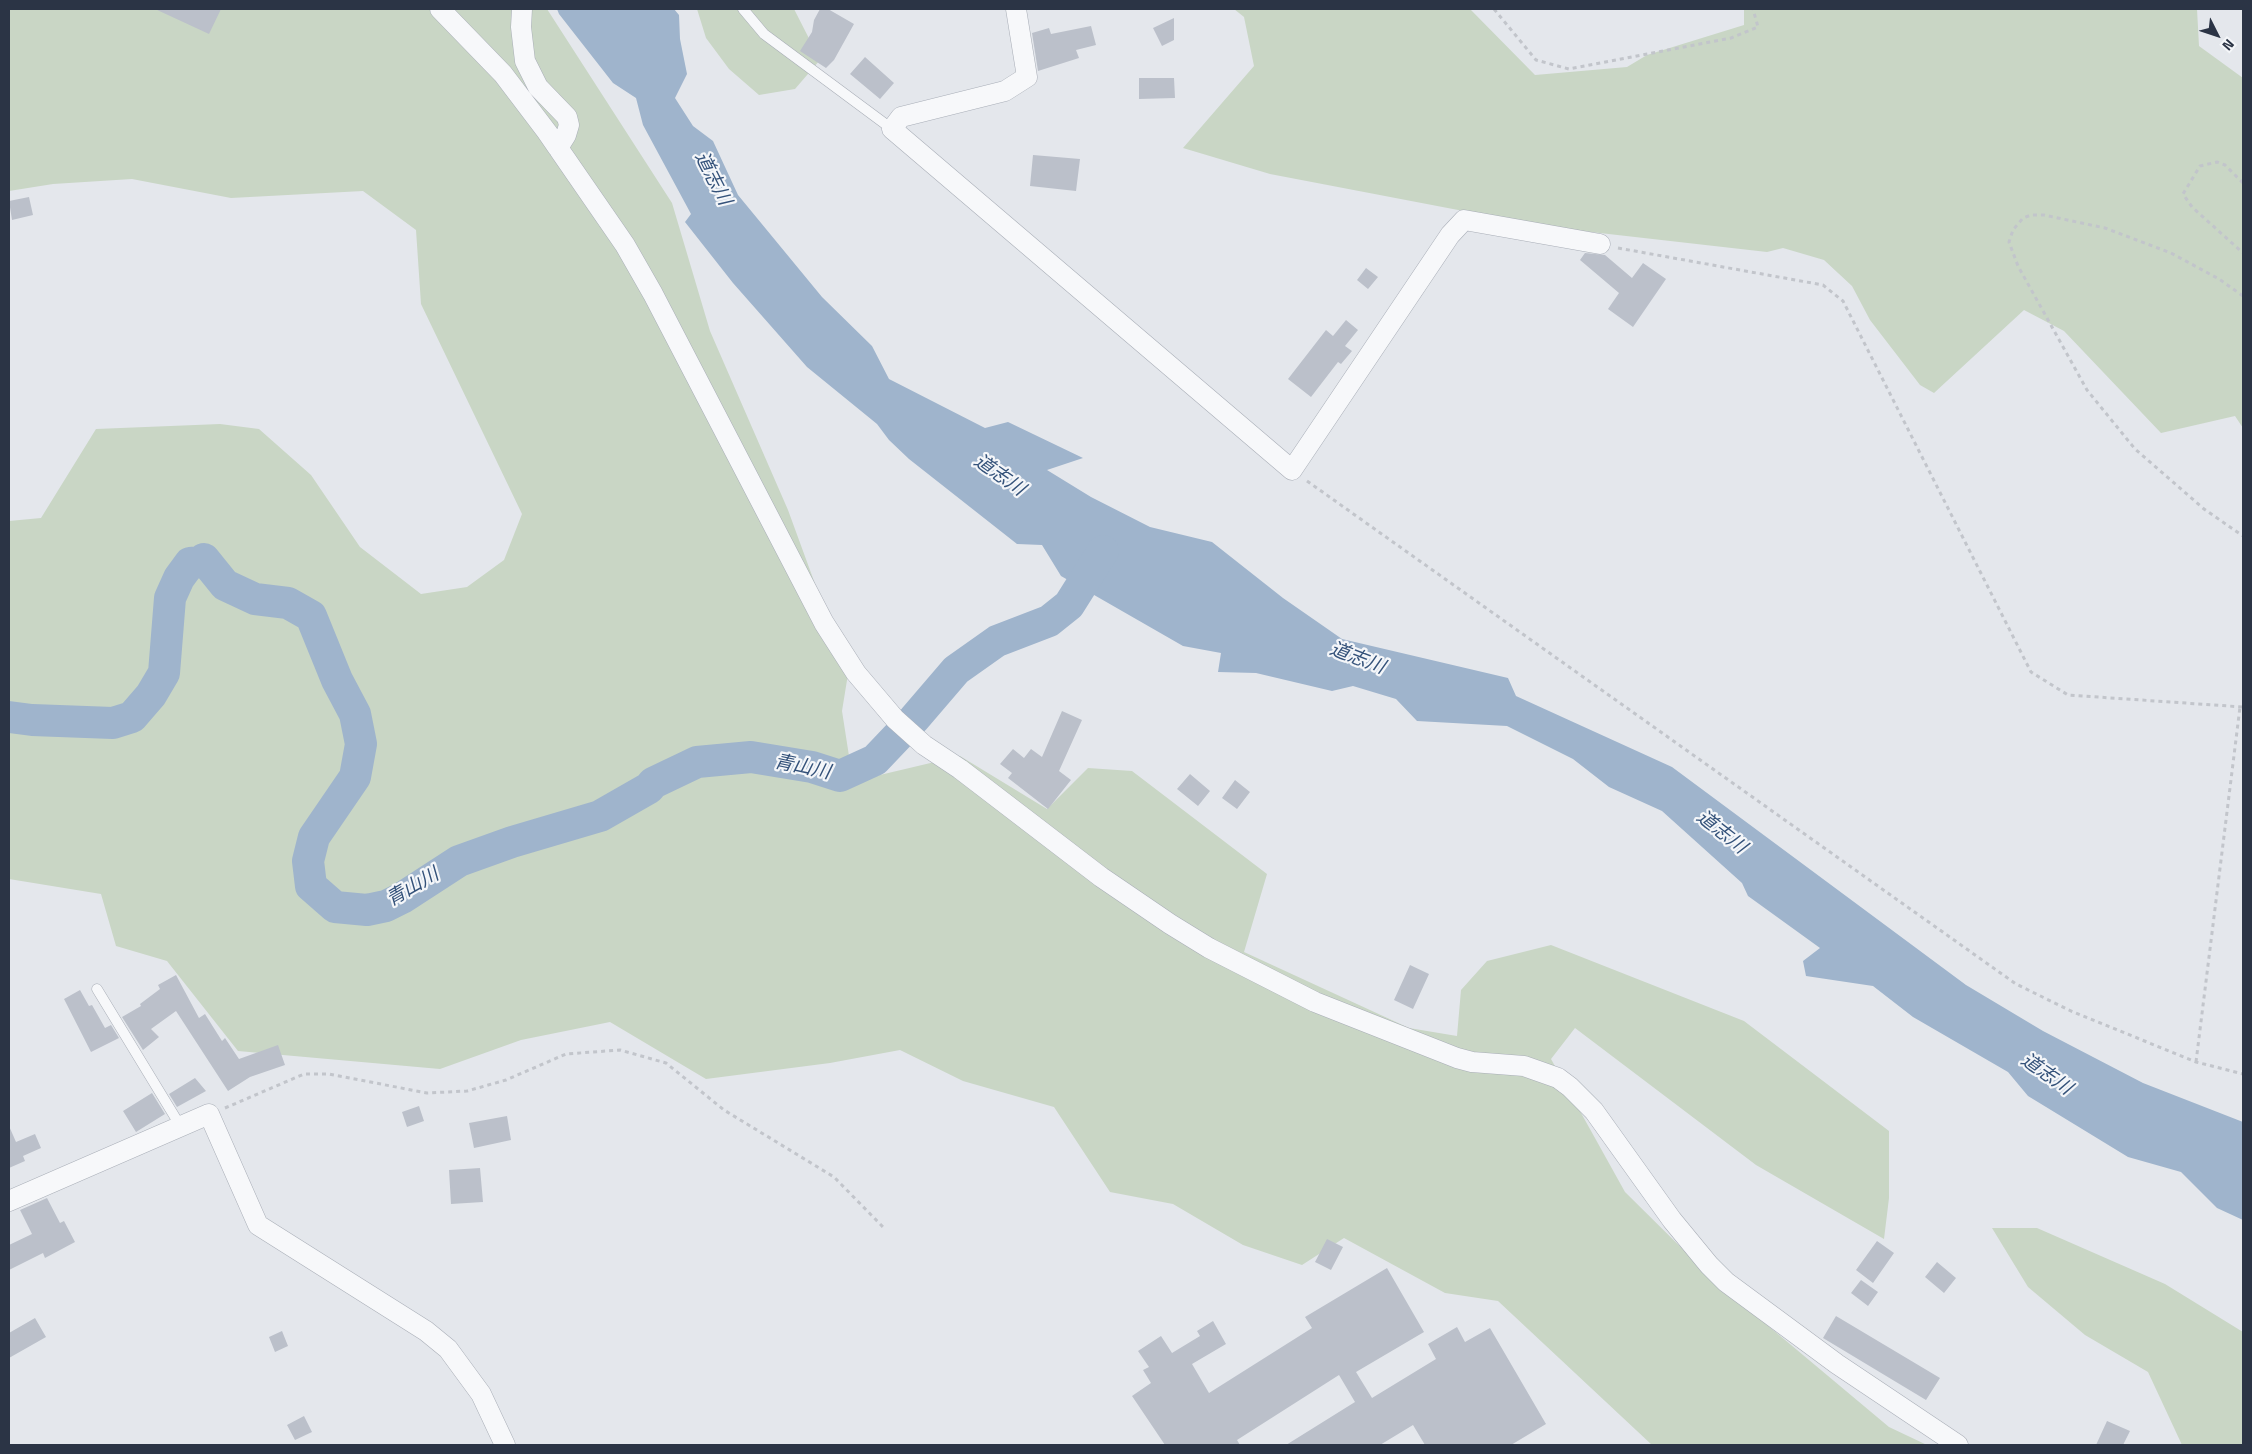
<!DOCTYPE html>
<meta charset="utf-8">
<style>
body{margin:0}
#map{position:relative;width:2252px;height:1454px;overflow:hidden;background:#e4e7ec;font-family:"Titillium Web",sans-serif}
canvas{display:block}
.frame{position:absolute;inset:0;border:10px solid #2b3445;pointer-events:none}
.north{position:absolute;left:2192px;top:10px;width:50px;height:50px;-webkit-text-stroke:4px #f4f6f9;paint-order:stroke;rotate:131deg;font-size:14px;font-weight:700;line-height:20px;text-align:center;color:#2b3445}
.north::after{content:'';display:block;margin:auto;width:18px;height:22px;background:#2b3445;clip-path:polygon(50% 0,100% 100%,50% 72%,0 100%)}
</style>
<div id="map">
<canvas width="2252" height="1454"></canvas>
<div class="frame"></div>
<div class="north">N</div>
</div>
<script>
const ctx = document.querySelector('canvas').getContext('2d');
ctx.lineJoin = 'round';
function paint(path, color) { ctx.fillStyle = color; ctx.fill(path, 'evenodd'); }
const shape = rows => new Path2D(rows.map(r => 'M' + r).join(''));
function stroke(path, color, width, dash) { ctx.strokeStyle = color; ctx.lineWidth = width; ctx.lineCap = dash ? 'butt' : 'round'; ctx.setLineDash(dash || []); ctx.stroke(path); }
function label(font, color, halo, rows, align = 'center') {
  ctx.font = font + ' "Titillium Web","Noto Sans JP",sans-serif'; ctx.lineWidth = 4.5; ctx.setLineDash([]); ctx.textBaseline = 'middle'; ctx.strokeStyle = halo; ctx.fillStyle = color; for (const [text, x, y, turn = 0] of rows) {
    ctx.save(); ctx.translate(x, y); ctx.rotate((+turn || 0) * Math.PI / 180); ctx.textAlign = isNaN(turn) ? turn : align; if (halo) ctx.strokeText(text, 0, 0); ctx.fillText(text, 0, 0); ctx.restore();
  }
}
paint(shape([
 [9,9,547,9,672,203,710,331,788,510,848,674,842,711,849,756,825,788,960,756,1047,809,1088,768,1132,771,1267,874,1244,952,1409,1028,1457,1036,1461,990,1487,961,1551,945,1744,1021,1889,1131,1889,1198,1884,1239,1756,1165,1575,1028,1551,1059,1625,1192,1717,1283,1889,1427,1927,1445,1652,1445,1498,1301,1445,1293,1344,1238,1302,1265,1243,1245,1173,1204,1110,1192,1054,1107,963,1081,900,1050,830,1063,706,1079,610,1022,521,1040,440,1069,238,1051,167,961,116,946,101,894,9,879,9,521,41,518,96,429,220,424,259,429,311,475,360,547,421,594,467,587,504,560,522,514,421,304,416,230,363,191,231,198,132,179,53,184,9,191],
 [697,9,794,9,820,60,795,89,759,95,729,69,706,38],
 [1234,9,1470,9,1535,75,1627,67,1647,55,1744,25,1744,9,2197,9,2199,46,2243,78,2243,428,2235,416,2161,433,2064,331,2024,310,1934,393,1920,385,1870,320,1852,286,1824,260,1783,248,1767,252,1547,227,1270,174,1183,148,1254,66,1244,17],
 [1992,1228,2037,1228,2165,1284,2243,1332,2243,1445,2182,1445,2148,1372,2085,1335,2028,1287]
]), '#c9d6c5');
paint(shape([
 [557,9,674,9,679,15,680,39,687,74,675,98,693,126,713,141,738,195,822,297,872,346,889,379,985,428,1008,422,1083,458,1047,470,1091,497,1150,527,1212,542,1283,598,1342,639,1508,678,1516,696,1672,767,1966,985,2043,1031,2143,1083,2243,1122,2243,1220,2217,1208,2181,1172,2128,1157,2028,1096,2008,1072,1913,1017,1873,986,1806,976,1803,961,1820,948,1748,896,1742,883,1662,811,1609,787,1573,759,1507,726,1417,721,1396,699,1353,686,1332,691,1256,673,1218,672,1221,653,1183,646,1061,576,1042,545,1017,544,909,459,889,440,877,424,807,367,733,283,685,222,691,214,643,125,636,98,613,83,559,14]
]), '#9fb4cc');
stroke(shape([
 [9,717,32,720,113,723,132,717,151,695,164,673,170,598,179,578,190,563,202,562,204,559,225,585,255,599,288,603,311,616,337,680,355,714,361,744,355,777,314,837,308,861,311,886,335,907,367,910,386,906,402,898,459,861,512,842,600,816,649,788,653,783,697,762,751,757,812,767,840,776,875,760,914,719,956,670,997,641,1049,621,1069,605,1103,551]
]), '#9fb4cc', 32);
paint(shape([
 [155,9,221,9,209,34],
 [820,9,828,9,854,24,834,60,826,68,800,51,812,32,814,20],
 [1174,18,1174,40,1162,46,1153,28],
 [1091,26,1096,45,1076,50,1079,58,1038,71,1032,33,1049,28,1051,34],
 [865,57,894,83,880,99,850,74],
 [1139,78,1174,78,1175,98,1139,99],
 [1033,155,1080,159,1076,191,1030,186],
 [29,197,33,215,12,220,9,201],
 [1585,253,1605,255,1632,278,1643,263,1666,279,1633,327,1608,309,1619,293,1580,260],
 [1366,268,1378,277,1368,289,1357,280],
 [1346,320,1358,330,1345,346,1352,351,1341,364,1338,362,1311,397,1288,379,1326,330,1333,336],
 [1062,711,1082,720,1059,771,1071,780,1048,809,1008,778,1012,773,1000,764,1013,749,1024,758,1031,749,1042,757],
 [1190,774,1210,791,1198,806,1177,789],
 [1235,780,1250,792,1237,809,1222,798],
 [1410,965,1429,974,1413,1009,1394,1000],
 [176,975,199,1018,205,1014,222,1041,225,1038,239,1059,278,1045,285,1065,250,1077,228,1091,176,1011,151,1029,159,1037,143,1050,122,1017,141,1006,140,1004,160,989,158,985],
 [80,990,89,1006,92,1005,105,1028,111,1025,119,1038,91,1052,64,999],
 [195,1078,206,1091,177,1107,169,1094],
 [152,1093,165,1114,136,1132,123,1111],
 [419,1106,424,1121,407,1127,402,1112],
 [507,1116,511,1140,474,1148,469,1123],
 [9,1126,16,1142,35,1134,41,1148,23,1156,25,1161,9,1168],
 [480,1168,483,1202,451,1204,449,1170],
 [47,1198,60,1223,64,1221,75,1242,45,1258,43,1253,9,1270,9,1245,32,1234,20,1210],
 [1327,1239,1343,1247,1331,1270,1315,1262],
 [1877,1241,1894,1253,1873,1283,1856,1270],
 [1937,1262,1956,1278,1944,1293,1925,1277],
 [1387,1268,1424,1332,1356,1372,1372,1398,1436,1359,1428,1344,1457,1327,1465,1342,1490,1328,1546,1424,1511,1445,1425,1445,1413,1425,1380,1445,1286,1445,1355,1402,1339,1375,1237,1440,1240,1445,1165,1445,1132,1396,1151,1383,1143,1370,1149,1367,1138,1351,1161,1336,1172,1353,1200,1336,1197,1331,1213,1321,1226,1344,1192,1364,1209,1393,1312,1328,1305,1317],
 [1861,1280,1878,1292,1868,1306,1851,1293],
 [1836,1316,1940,1378,1926,1400,1823,1338],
 [35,1318,46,1337,9,1358,9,1333],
 [282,1331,288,1346,275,1352,269,1337],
 [304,1416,312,1432,295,1440,287,1425],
 [2107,1421,2130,1431,2123,1445,2096,1445]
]), '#bbc0ca');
const lane = shape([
 [743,9,764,34,892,129],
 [97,989,181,1127]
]);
const street = shape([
 [440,9,503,74,547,132,625,245,653,294,824,623,856,673,895,719,924,745,960,769,1101,877,1170,924,1209,948,1315,1002,1457,1058,1472,1062,1524,1066,1558,1078,1570,1087,1594,1111,1672,1220,1709,1265,1726,1282,1837,1364,1958,1445],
 [522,9,521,27,525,61,538,87,567,117,569,125,566,135,558,148],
 [1016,9,1027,77,1005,91,901,117,892,129,1292,470,1450,235,1464,220,1600,244],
 [9,1201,209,1114,258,1225,426,1331,448,1349,481,1394,505,1445]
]);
stroke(lane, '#a9aeb7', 11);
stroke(street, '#a9aeb7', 21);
stroke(shape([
 [1494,9,1536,60,1569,69,1731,38,1758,27,1753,9],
 [2243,183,2225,165,2217,162,2200,166,2183,194,2192,207,2243,253],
 [1618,248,1823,285,1843,301,2031,672,2068,695,2243,707],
 [2243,296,2219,279,2171,253,2105,228,2044,215,2031,215,2023,218,2013,230,2009,242,2018,266,2087,390,2135,449,2204,509,2243,536],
 [1307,481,2016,984,2071,1011,2196,1062,2243,1074],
 [2196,1062,2240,707],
 [225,1108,304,1074,329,1074,427,1093,467,1091,506,1080,566,1054,620,1050,666,1063,724,1110,834,1177,883,1227]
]), '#c2c5cb', 3, [4, 4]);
stroke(lane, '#f7f8fa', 10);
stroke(street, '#f7f8fa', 20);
label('italic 19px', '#34527a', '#f4f6f9', [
 ["道志川",712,179,63],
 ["道志川",999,476,35],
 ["道志川",1357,659,21],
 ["青山川",802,768,12],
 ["道志川",1721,833,38],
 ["青山川",413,888,-30],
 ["道志川",2046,1075,35]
]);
</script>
